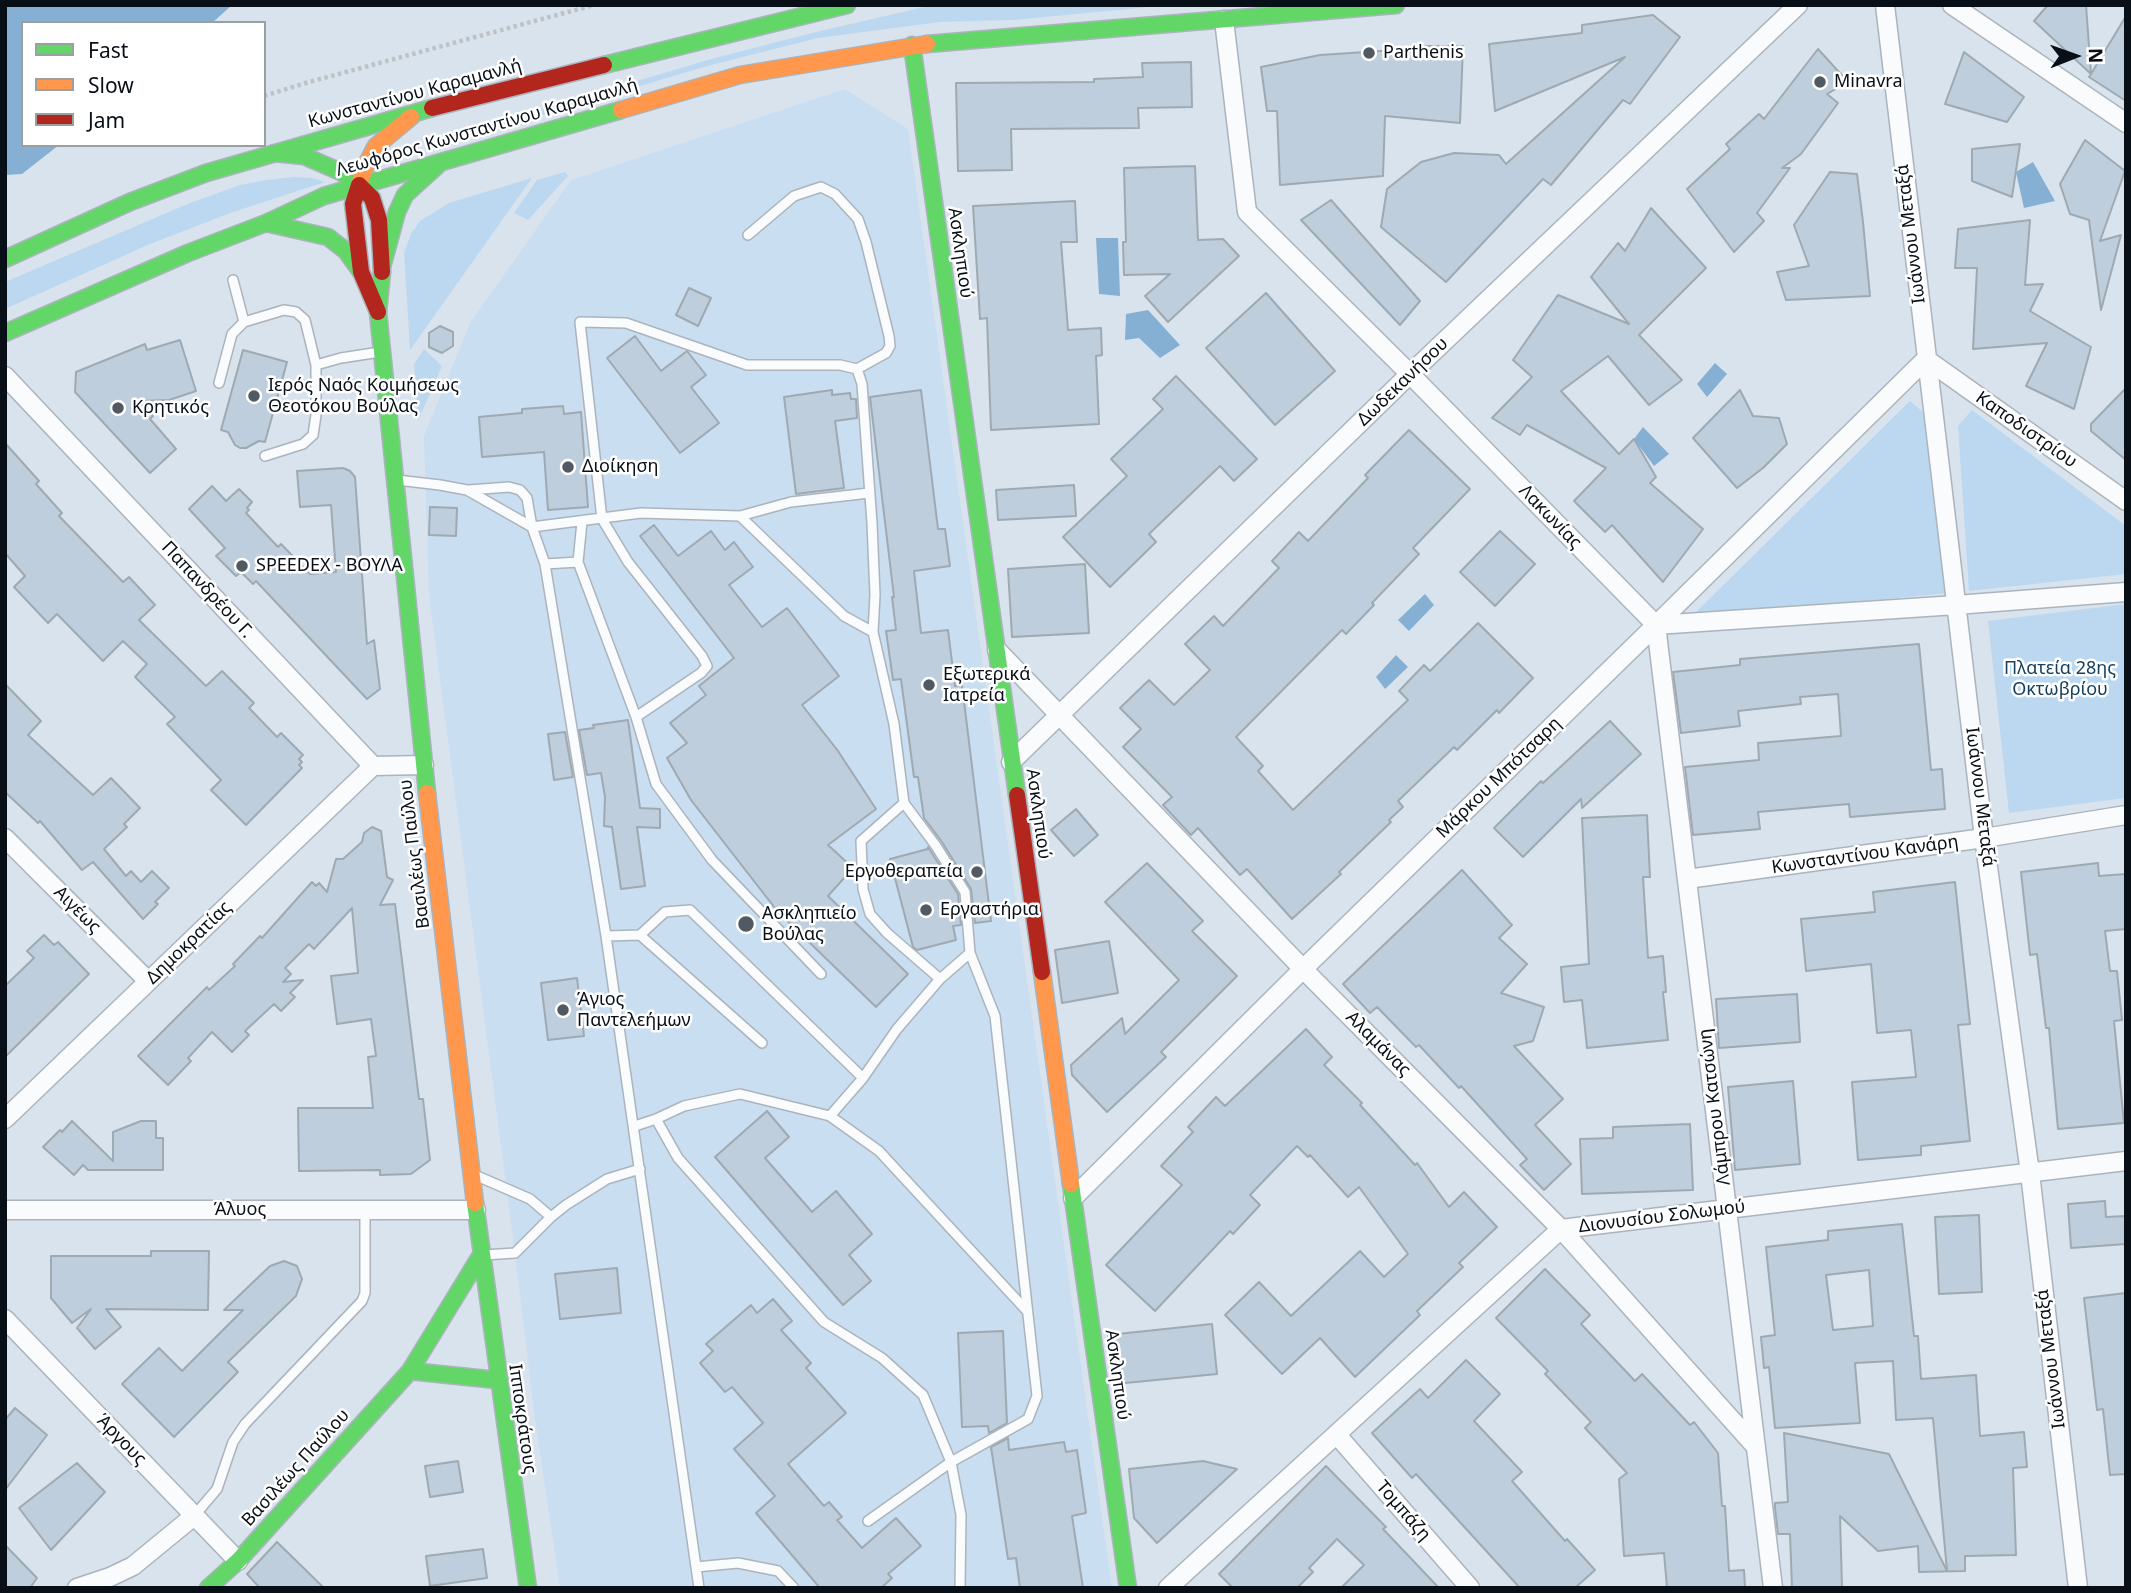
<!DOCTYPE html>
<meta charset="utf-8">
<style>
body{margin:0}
#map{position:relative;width:2131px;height:1593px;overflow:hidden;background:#d8e3ee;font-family:"Noto Sans",sans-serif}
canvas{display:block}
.frame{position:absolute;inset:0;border:7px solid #080f16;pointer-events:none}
.legend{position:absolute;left:21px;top:21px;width:245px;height:126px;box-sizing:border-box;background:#fff;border:2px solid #9c9fa2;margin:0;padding:9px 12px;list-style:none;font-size:21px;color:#080f16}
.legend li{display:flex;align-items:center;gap:14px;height:35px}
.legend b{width:35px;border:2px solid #9c9fa2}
.north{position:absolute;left:2040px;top:21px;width:70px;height:70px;-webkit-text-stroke:5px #fff;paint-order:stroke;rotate:89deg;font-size:19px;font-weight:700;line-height:28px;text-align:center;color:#080f16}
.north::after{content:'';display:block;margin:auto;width:24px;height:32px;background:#080f16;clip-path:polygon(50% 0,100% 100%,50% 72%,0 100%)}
</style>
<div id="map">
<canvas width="2131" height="1593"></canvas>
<div class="frame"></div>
<ul class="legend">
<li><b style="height:9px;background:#63d668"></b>Fast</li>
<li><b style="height:9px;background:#ff974d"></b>Slow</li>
<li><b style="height:9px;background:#b3261e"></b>Jam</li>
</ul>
<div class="north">N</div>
</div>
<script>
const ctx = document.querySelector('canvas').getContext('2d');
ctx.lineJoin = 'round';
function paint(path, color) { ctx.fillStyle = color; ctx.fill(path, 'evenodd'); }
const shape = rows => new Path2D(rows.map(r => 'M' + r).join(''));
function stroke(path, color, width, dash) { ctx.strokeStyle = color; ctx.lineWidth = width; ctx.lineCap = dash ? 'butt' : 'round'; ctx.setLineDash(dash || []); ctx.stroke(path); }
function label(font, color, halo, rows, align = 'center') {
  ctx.font = font + ' "Noto Sans",sans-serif'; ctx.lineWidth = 5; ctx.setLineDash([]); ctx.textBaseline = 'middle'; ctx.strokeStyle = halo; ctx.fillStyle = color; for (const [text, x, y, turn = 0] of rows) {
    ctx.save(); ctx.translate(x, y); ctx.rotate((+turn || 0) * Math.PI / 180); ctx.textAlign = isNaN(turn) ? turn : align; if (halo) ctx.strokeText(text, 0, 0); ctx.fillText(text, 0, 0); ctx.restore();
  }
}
paint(shape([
 [845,89,908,129,1112,1588,560,1588,534,1412,515,1253,429,595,424,436,470,323,571,180]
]), '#c9def1');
paint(shape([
 [933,5,1170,5,1013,20,940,22,818,38,711,65,427,149,425,144,711,59,816,32],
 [565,172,568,176,528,220,514,213,537,180],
 [294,177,313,178,325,182,233,212,150,244,5,309,5,282,190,203,240,185,266,180],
 [532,178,410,350,404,253,411,234,420,221,449,203],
 [424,349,442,366,418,421,414,364],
 [1910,401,1924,413,1948,593,1690,618],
 [1972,410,2126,526,2126,574,1969,591,1958,426],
 [2126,604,2126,798,2009,813,1988,621]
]), '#bcd8f0');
paint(shape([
 [5,5,232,5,212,23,23,23,23,145,59,145,22,174,5,175],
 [2033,162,2055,201,2024,208,2016,172],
 [1096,238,1118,238,1120,296,1099,294],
 [1148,310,1180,345,1160,358,1139,338,1125,340,1126,314],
 [1715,363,1727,374,1707,397,1697,384],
 [1643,427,1669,454,1654,466,1634,439],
 [1425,594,1434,605,1409,631,1398,620],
 [1396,655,1408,667,1385,689,1376,677]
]), '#85b0d3');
const building = shape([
 [2048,5,2086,5,2091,74,2126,16,2126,101,2089,77,2091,74,2034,21,2048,5],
 [1653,15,1680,37,1630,104,1623,100,1551,185,1543,179,1446,282,1381,227,1387,189,1421,162,1454,153,1499,155,1506,164,1625,57,1495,111,1489,44,1582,33,1582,25,1653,15],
 [1411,46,1463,46,1460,123,1385,116,1383,176,1280,185,1277,111,1267,111,1261,67,1320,55,1411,49,1411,46],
 [1818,49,1848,82,1827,94,1838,103,1801,154,1782,168,1790,168,1757,213,1764,221,1734,252,1687,189,1730,149,1726,144,1759,114,1764,119,1818,49],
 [1964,52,2024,97,2007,122,1945,104,1964,52],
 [1191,62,1192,107,1138,108,1139,128,1011,129,1012,170,958,171,956,83,1094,82,1094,79,1143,77,1142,63,1191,62],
 [2085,140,2125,171,2100,241,2121,235,2101,310,2089,220,2070,214,2060,184,2085,140],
 [2020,144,2012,197,1972,181,1972,149,2020,144],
 [1195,166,1198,240,1223,239,1239,256,1168,322,1145,296,1170,274,1124,275,1123,242,1126,242,1124,168,1195,166],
 [1830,172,1857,174,1863,222,1870,296,1786,300,1777,272,1809,266,1794,225,1830,172],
 [1331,200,1420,301,1400,325,1301,220,1331,200],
 [1075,201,1077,242,1061,242,1068,330,1101,328,1102,355,1096,356,1099,424,991,430,987,318,980,319,973,206,1075,201],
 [1651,208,1706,268,1639,335,1682,380,1649,405,1608,356,1561,391,1619,454,1634,439,1656,477,1650,483,1703,529,1663,582,1612,525,1605,532,1574,501,1606,468,1527,425,1520,435,1492,418,1532,377,1513,360,1558,295,1629,324,1591,277,1618,243,1625,251,1651,208],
 [2030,220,2025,285,2043,284,2030,311,2091,347,2074,409,2026,386,2047,343,1973,349,1977,268,1955,268,1958,229,2030,220],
 [689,288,711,298,698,326,676,315,689,288],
 [1266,293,1335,371,1275,425,1206,348,1266,293],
 [440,326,453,332,453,346,442,353,429,347,429,333,440,326],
 [635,336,661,371,687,351,706,375,691,387,719,423,680,453,607,358,635,336],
 [180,340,196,391,169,400,141,401,153,416,150,419,176,449,150,473,75,392,76,372,145,344,147,350,180,340],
 [243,350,287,362,265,442,259,441,246,448,240,448,235,445,228,432,221,430,243,350],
 [1176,376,1257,459,1234,481,1220,466,1149,534,1156,542,1110,587,1063,537,1127,476,1111,459,1163,409,1153,399,1176,376],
 [2126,388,2126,460,2091,431,2091,424,2126,388],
 [832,390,832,395,850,393,851,399,856,399,857,418,835,421,844,488,796,494,784,397,832,390],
 [921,390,938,529,945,529,950,566,914,571,921,633,948,630,955,686,962,685,991,921,975,923,971,889,942,842,924,818,918,777,914,777,901,679,893,680,886,631,896,630,892,597,894,597,870,397,921,390],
 [1740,390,1753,416,1779,418,1787,444,1763,468,1737,488,1693,438,1740,390],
 [563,406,564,414,581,412,588,507,548,510,544,452,482,457,479,417,522,413,522,409,563,406],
 [1409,430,1470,489,1413,548,1419,554,1372,603,1374,605,1346,634,1342,630,1236,737,1263,766,1258,771,1293,810,1408,700,1399,691,1424,665,1430,671,1478,623,1533,678,1499,713,1497,710,1457,750,1454,747,1398,801,1403,807,1389,820,1391,822,1339,872,1341,874,1292,919,1247,869,1240,875,1198,828,1191,835,1163,805,1172,797,1123,747,1141,729,1120,708,1149,680,1174,705,1210,670,1185,644,1214,616,1223,626,1279,568,1272,561,1299,532,1308,541,1368,478,1365,475,1409,430],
 [5,443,39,481,36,484,62,513,59,516,123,582,129,577,155,605,139,620,206,686,222,671,254,703,249,708,277,737,281,733,303,755,299,759,302,762,299,765,302,768,246,825,211,790,221,780,167,724,175,717,135,677,147,664,123,641,103,661,57,614,48,623,14,587,25,576,5,553,5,443],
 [343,468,350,471,355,477,367,644,374,640,380,689,367,699,256,581,253,584,241,572,236,576,216,556,225,548,189,509,212,486,226,501,239,489,252,502,247,508,249,510,246,513,278,547,281,544,310,574,336,572,331,505,300,507,297,471,343,468],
 [1074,485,1076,516,998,520,996,490,1074,485],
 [430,507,457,508,456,536,429,535,430,507],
 [654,525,678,556,711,531,725,550,734,542,753,567,729,585,762,627,787,608,839,676,802,705,838,751,876,809,828,845,853,868,828,896,908,974,876,1007,778,912,691,800,667,758,687,743,670,723,706,695,699,686,734,658,640,536,654,525],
 [1500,531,1535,564,1495,606,1460,572,1500,531],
 [1085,564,1089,633,1012,637,1008,569,1085,564],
 [1919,644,1931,770,1942,769,1945,809,1850,817,1849,804,1758,812,1760,829,1693,835,1685,767,1759,760,1758,743,1841,736,1838,694,1800,697,1801,704,1738,711,1740,726,1681,733,1673,672,1740,665,1740,659,1919,644],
 [5,684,41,721,28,735,93,795,111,778,140,808,124,824,127,827,104,849,126,876,131,871,141,882,152,871,169,888,155,902,158,904,143,919,93,862,82,870,40,821,38,823,5,792,5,684],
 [628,720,640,808,660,809,660,828,637,827,645,886,621,889,612,827,604,826,605,797,601,773,587,775,579,730,594,728,593,725,628,720],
 [1610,721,1641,754,1582,808,1581,799,1523,857,1494,828,1541,781,1543,783,1610,721],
 [565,732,573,777,554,780,548,734,565,732],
 [1076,809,1098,835,1074,856,1051,830,1076,809],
 [1647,815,1650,877,1643,877,1648,958,1663,956,1666,992,1663,992,1668,1040,1587,1048,1582,1000,1564,1002,1561,967,1589,964,1582,818,1647,815],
 [372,827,381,831,387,877,393,880,380,905,395,904,419,1099,423,1099,430,1160,411,1174,380,1175,380,1170,299,1171,298,1108,373,1108,368,1057,376,1056,371,1019,337,1024,331,976,358,973,352,908,314,949,309,944,285,968,291,974,283,982,303,980,290,993,295,997,281,1011,274,1004,245,1031,249,1035,232,1052,212,1032,188,1058,191,1061,168,1085,138,1056,207,987,209,990,235,966,233,964,260,936,262,938,312,882,316,886,319,883,327,892,336,859,343,859,362,842,364,833,372,827],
 [928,847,958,894,961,925,953,926,956,940,917,950,913,947,890,859,928,849,928,847],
 [1147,863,1203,921,1192,931,1237,976,1161,1052,1166,1057,1107,1112,1072,1075,1071,1065,1122,1018,1125,1034,1179,980,1105,902,1147,863],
 [2098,863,2099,876,2126,874,2126,929,2105,931,2110,971,2117,971,2122,1020,2114,1021,2124,1123,2058,1129,2049,1028,2046,1028,2037,954,2030,955,2021,872,2098,863],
 [1462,870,1512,925,1499,938,1527,964,1501,993,1544,1007,1533,1041,1514,1046,1563,1099,1535,1125,1571,1164,1544,1190,1520,1165,1527,1159,1461,1086,1459,1088,1419,1045,1416,1047,1377,1007,1370,1013,1343,984,1462,870],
 [1955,882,1970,1024,1958,1025,1970,1141,1921,1146,1921,1155,1858,1160,1852,1082,1916,1077,1911,1030,1877,1033,1871,964,1806,971,1801,919,1875,912,1873,892,1955,882],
 [44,935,54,945,58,942,89,974,5,1057,5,986,34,958,27,951,44,935],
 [1109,941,1118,993,1062,1003,1055,950,1109,941],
 [577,978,584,1036,548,1040,541,983,577,978],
 [1797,994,1800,1042,1719,1048,1716,999,1797,994],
 [1306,1029,1332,1057,1324,1065,1362,1103,1360,1105,1415,1165,1417,1163,1449,1207,1464,1192,1497,1227,1459,1263,1463,1267,1417,1311,1420,1315,1355,1377,1320,1338,1282,1374,1225,1315,1259,1282,1291,1316,1360,1251,1384,1277,1408,1254,1359,1187,1348,1197,1310,1155,1308,1157,1297,1146,1250,1195,1260,1205,1233,1234,1230,1231,1155,1311,1106,1265,1182,1185,1161,1166,1193,1132,1188,1127,1216,1097,1225,1106,1306,1029],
 [1793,1081,1800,1164,1735,1170,1728,1087,1793,1081],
 [767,1111,789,1137,765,1158,812,1212,836,1191,872,1234,849,1255,871,1281,843,1305,715,1157,767,1111],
 [72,1121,113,1161,113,1132,141,1121,156,1121,156,1138,163,1138,163,1170,88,1170,83,1165,74,1175,43,1147,60,1130,62,1132,72,1121],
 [1690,1124,1693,1190,1582,1194,1580,1139,1613,1138,1613,1127,1690,1124],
 [2105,1201,2106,1217,2126,1216,2126,1244,2071,1248,2068,1204,2105,1201],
 [1979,1215,1982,1292,1939,1294,1935,1217,1979,1215],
 [1902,1224,1914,1336,1918,1336,1921,1379,1976,1375,1980,1436,2024,1432,2027,1467,2013,1468,2016,1555,1965,1556,1965,1571,1919,1572,1918,1546,1878,1551,1840,1516,1842,1588,1792,1588,1790,1534,1778,1534,1775,1508,1775,1503,1788,1502,1784,1433,1889,1454,1947,1571,1933,1418,1896,1420,1893,1361,1855,1363,1860,1423,1775,1428,1769,1367,1764,1368,1761,1337,1775,1335,1766,1247,1828,1240,1828,1231,1902,1224],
 [1869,1270,1873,1326,1833,1330,1826,1275,1869,1270],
 [151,1251,209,1251,208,1310,106,1309,121,1327,95,1349,77,1328,91,1309,72,1323,51,1298,51,1256,151,1256,151,1251],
 [284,1261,297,1266,302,1279,296,1296,228,1362,238,1372,174,1437,122,1384,159,1348,182,1371,243,1310,224,1310,270,1266,284,1261],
 [617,1268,621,1313,560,1319,555,1274,617,1268],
 [1545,1269,1590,1315,1581,1324,1635,1381,1642,1374,1690,1425,1694,1422,1718,1453,1722,1506,1725,1506,1729,1571,1744,1570,1745,1588,1667,1588,1664,1553,1624,1556,1619,1479,1627,1473,1585,1428,1591,1422,1545,1374,1548,1371,1496,1318,1545,1269],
 [2126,1293,2126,1474,2110,1475,2103,1409,2097,1410,2084,1298,2126,1293],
 [773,1299,792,1321,781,1330,811,1363,806,1368,846,1413,788,1464,824,1506,829,1502,842,1517,837,1520,862,1548,896,1518,921,1546,888,1574,892,1578,881,1588,820,1588,756,1513,775,1496,734,1449,763,1423,732,1387,725,1392,700,1363,713,1351,706,1344,751,1305,757,1313,773,1299],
 [1212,1324,1217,1374,1115,1384,1108,1335,1212,1324],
 [1003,1331,1007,1423,989,1433,988,1426,962,1427,958,1333,1003,1331],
 [1466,1360,1500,1394,1474,1421,1522,1472,1512,1481,1565,1541,1567,1539,1595,1570,1575,1588,1520,1588,1416,1474,1412,1478,1372,1433,1420,1389,1428,1398,1466,1360],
 [15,1408,47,1435,5,1490,5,1420,15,1408],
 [1008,1438,1009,1450,1064,1442,1066,1452,1077,1450,1086,1513,1072,1516,1083,1588,1020,1588,1016,1558,1008,1559,991,1447,1008,1438],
 [458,1461,463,1492,430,1497,425,1466,458,1461],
 [1203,1461,1237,1469,1157,1543,1134,1518,1129,1469,1203,1461],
 [77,1463,105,1492,51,1550,19,1508,77,1463],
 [1326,1466,1386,1527,1383,1529,1439,1588,1341,1588,1364,1565,1337,1539,1309,1568,1313,1572,1297,1588,1233,1588,1219,1574,1326,1466],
 [277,1542,324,1588,260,1588,247,1574,277,1542],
 [5,1545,37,1578,30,1588,5,1588,5,1545],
 [483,1549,487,1578,430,1586,426,1556,483,1549]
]);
paint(building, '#becedc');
stroke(building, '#9fa9b1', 2);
const lane = shape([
 [233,280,244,322],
 [316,365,341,358,380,352],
 [219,383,232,334,244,322,284,310,296,312,305,320,316,365,316,415,313,435,303,444,265,456],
 [397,480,440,485,467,490,532,527,545,564,606,936,699,1588],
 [469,490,509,487,520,490,527,498,532,527,641,513,740,516,791,502,869,493],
 [740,516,844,616,873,632],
 [578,562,582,522],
 [545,564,578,562,636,717,701,673,707,666,702,656,628,562,602,519,580,322,626,323,747,365,840,365,857,369,886,353,890,346,889,336,866,242,858,219,835,194,821,187,794,196,748,235],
 [636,717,656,784,712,860,821,974],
 [904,803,861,841,863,889,870,914,887,933,940,979],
 [640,935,665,912,690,910,863,1078],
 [606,936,640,935,762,1043],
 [830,1116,879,1151,1027,1311],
 [656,1119,678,1158,824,1322,882,1358,923,1395,951,1462,961,1515,960,1588],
 [635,1126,656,1119,684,1106,740,1094,830,1116,863,1078,897,1029,940,979,970,953,965,892,936,846,904,803,894,724,873,632,875,595,872,523,862,384,857,369],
 [477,1176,530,1199,551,1217],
 [484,1255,515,1253,551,1217,566,1205,607,1179,640,1169],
 [194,1516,217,1489,233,1442,245,1424,362,1301,365,1293,365,1210],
 [868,1521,951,1462,1028,1419,1037,1396,995,1016,970,953],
 [696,1567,738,1563,778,1571,794,1588]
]);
const street = shape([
 [1885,5,1984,838,2030,1173,2078,1588],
 [1952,5,2126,123],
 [1224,20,1247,212,1410,374,1656,625,1956,605,2126,592],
 [5,376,373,766,424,765],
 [1656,625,1773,1588],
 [997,650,1303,969,1561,1229,1756,1447],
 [1011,762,1410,374,1798,5],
 [5,838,148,981],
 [1687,879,1984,838,2126,815],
 [5,1119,373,766],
 [1073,1198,1303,969,1656,625,1926,359,2126,501],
 [5,1210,476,1210],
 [5,1319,238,1561],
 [1337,1435,1470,1588],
 [77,1588,110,1577,133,1566,194,1516],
 [1168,1588,1561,1229,2126,1161]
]);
const fast = shape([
 [927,44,1396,5],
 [912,45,1017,795],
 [604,65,847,5],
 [274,153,304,156,341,172,359,185],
 [266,223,328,237,346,251,361,272],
 [5,259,130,202,206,173,432,108],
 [382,267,397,212,405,195,439,164],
 [382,272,378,312,427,793],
 [5,333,188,253,266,223,324,196,621,110],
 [1071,1184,1128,1588],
 [475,1203,528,1588],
 [410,1371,497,1380],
 [208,1588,238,1561,410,1371,481,1255]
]);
const slow = shape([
 [621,110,740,75,927,44],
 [359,185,366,165,376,146,411,117],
 [427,793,475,1203],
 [1042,972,1071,1184]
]);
const jam = shape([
 [432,108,604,65],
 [378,312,361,272,353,204,359,185,372,198,379,220,382,272],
 [1017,795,1042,972]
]);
stroke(lane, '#abb4bc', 12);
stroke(street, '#abb4bc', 21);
stroke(fast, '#abb4bc', 19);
stroke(slow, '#abb4bc', 19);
stroke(jam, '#abb4bc', 19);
stroke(shape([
 [264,96,309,82,594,5]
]), '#bec2c6', 4.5, [3.5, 3.5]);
stroke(lane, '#f9fbfc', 9);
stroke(street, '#f9fbfc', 18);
stroke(fast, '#63d668', 16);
stroke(slow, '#ff974d', 16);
stroke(jam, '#b3261e', 16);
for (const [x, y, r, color] of [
 [1369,53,7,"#515962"],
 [1820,82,7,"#515962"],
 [254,396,7,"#515962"],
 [118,408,7,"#515962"],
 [568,467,7,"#515962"],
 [242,566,7,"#515962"],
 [929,685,7,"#515962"],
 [977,872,7,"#515962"],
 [926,910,7,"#515962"],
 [746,924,9,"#515962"],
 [563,1010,7,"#515962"]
]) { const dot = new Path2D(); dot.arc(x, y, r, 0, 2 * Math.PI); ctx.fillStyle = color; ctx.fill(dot); stroke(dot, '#fff', 2.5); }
label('18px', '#080f16', '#fff', [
 ["Parthenis",1383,53],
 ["Minavra",1834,82],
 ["Ιερός Ναός Κοιμήσεως",268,386],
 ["Θεοτόκου Βούλας",268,407],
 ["Κρητικός",132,408],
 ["Διοίκηση",582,467],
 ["SPEEDEX - ΒΟΥΛΑ",256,566],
 ["Εξωτερικά",943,675],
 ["Ιατρεία",943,696],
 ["Εργοθεραπεία",963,872,"right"],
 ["Εργαστήρια",940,910],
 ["Ασκληπιείο",762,914],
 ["Βούλας",762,935],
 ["Άγιος",577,1000],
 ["Παντελεήμων",577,1021]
], 'left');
label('18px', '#080f16', '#fff', [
 ["Κωνσταντίνου Καραμανλή",415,94,-15],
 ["Λεωφόρος Κωνσταντίνου Καραμανλή",487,128,-16],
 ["Ιωάννου Μεταξά",1911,234,-97],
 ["Ασκληπιού",960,253,82],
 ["Δωδεκανήσου",1403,382,-44],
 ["Καποδιστρίου",2026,430,35],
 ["Λακωνίας",1550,517,46],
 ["Παπανδρέου Γ.",207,590,47],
 ["Μάρκου Μπότσαρη",1499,778,-44],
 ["Ιωάννου Μεταξά",1980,797,83],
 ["Ασκληπιού",1038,814,82],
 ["Βασιλέως Παύλου",415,854,-97],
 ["Κωνσταντίνου Κανάρη",1865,855,-8],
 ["Αιγέως",77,910,45],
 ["Δημοκρατίας",189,943,-44],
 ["Αλαμάνας",1378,1044,45],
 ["Λάμπρου Κατσώνη",1715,1107,-97],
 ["Άλυος",240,1210],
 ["Διονυσίου Σολωμού",1662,1217,-7],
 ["Ιωάννου Μεταξά",2051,1359,-97],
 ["Ασκληπιού",1117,1375,82],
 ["Ιπποκράτους",522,1419,82],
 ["Άργους",121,1440,46],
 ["Βασιλέως Παύλου",296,1468,-48],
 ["Τομπάζη",1403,1511,49]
]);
label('18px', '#154060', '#fff', [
 ["Πλατεία 28ης",2060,669],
 ["Οκτωβρίου",2060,690]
]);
</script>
